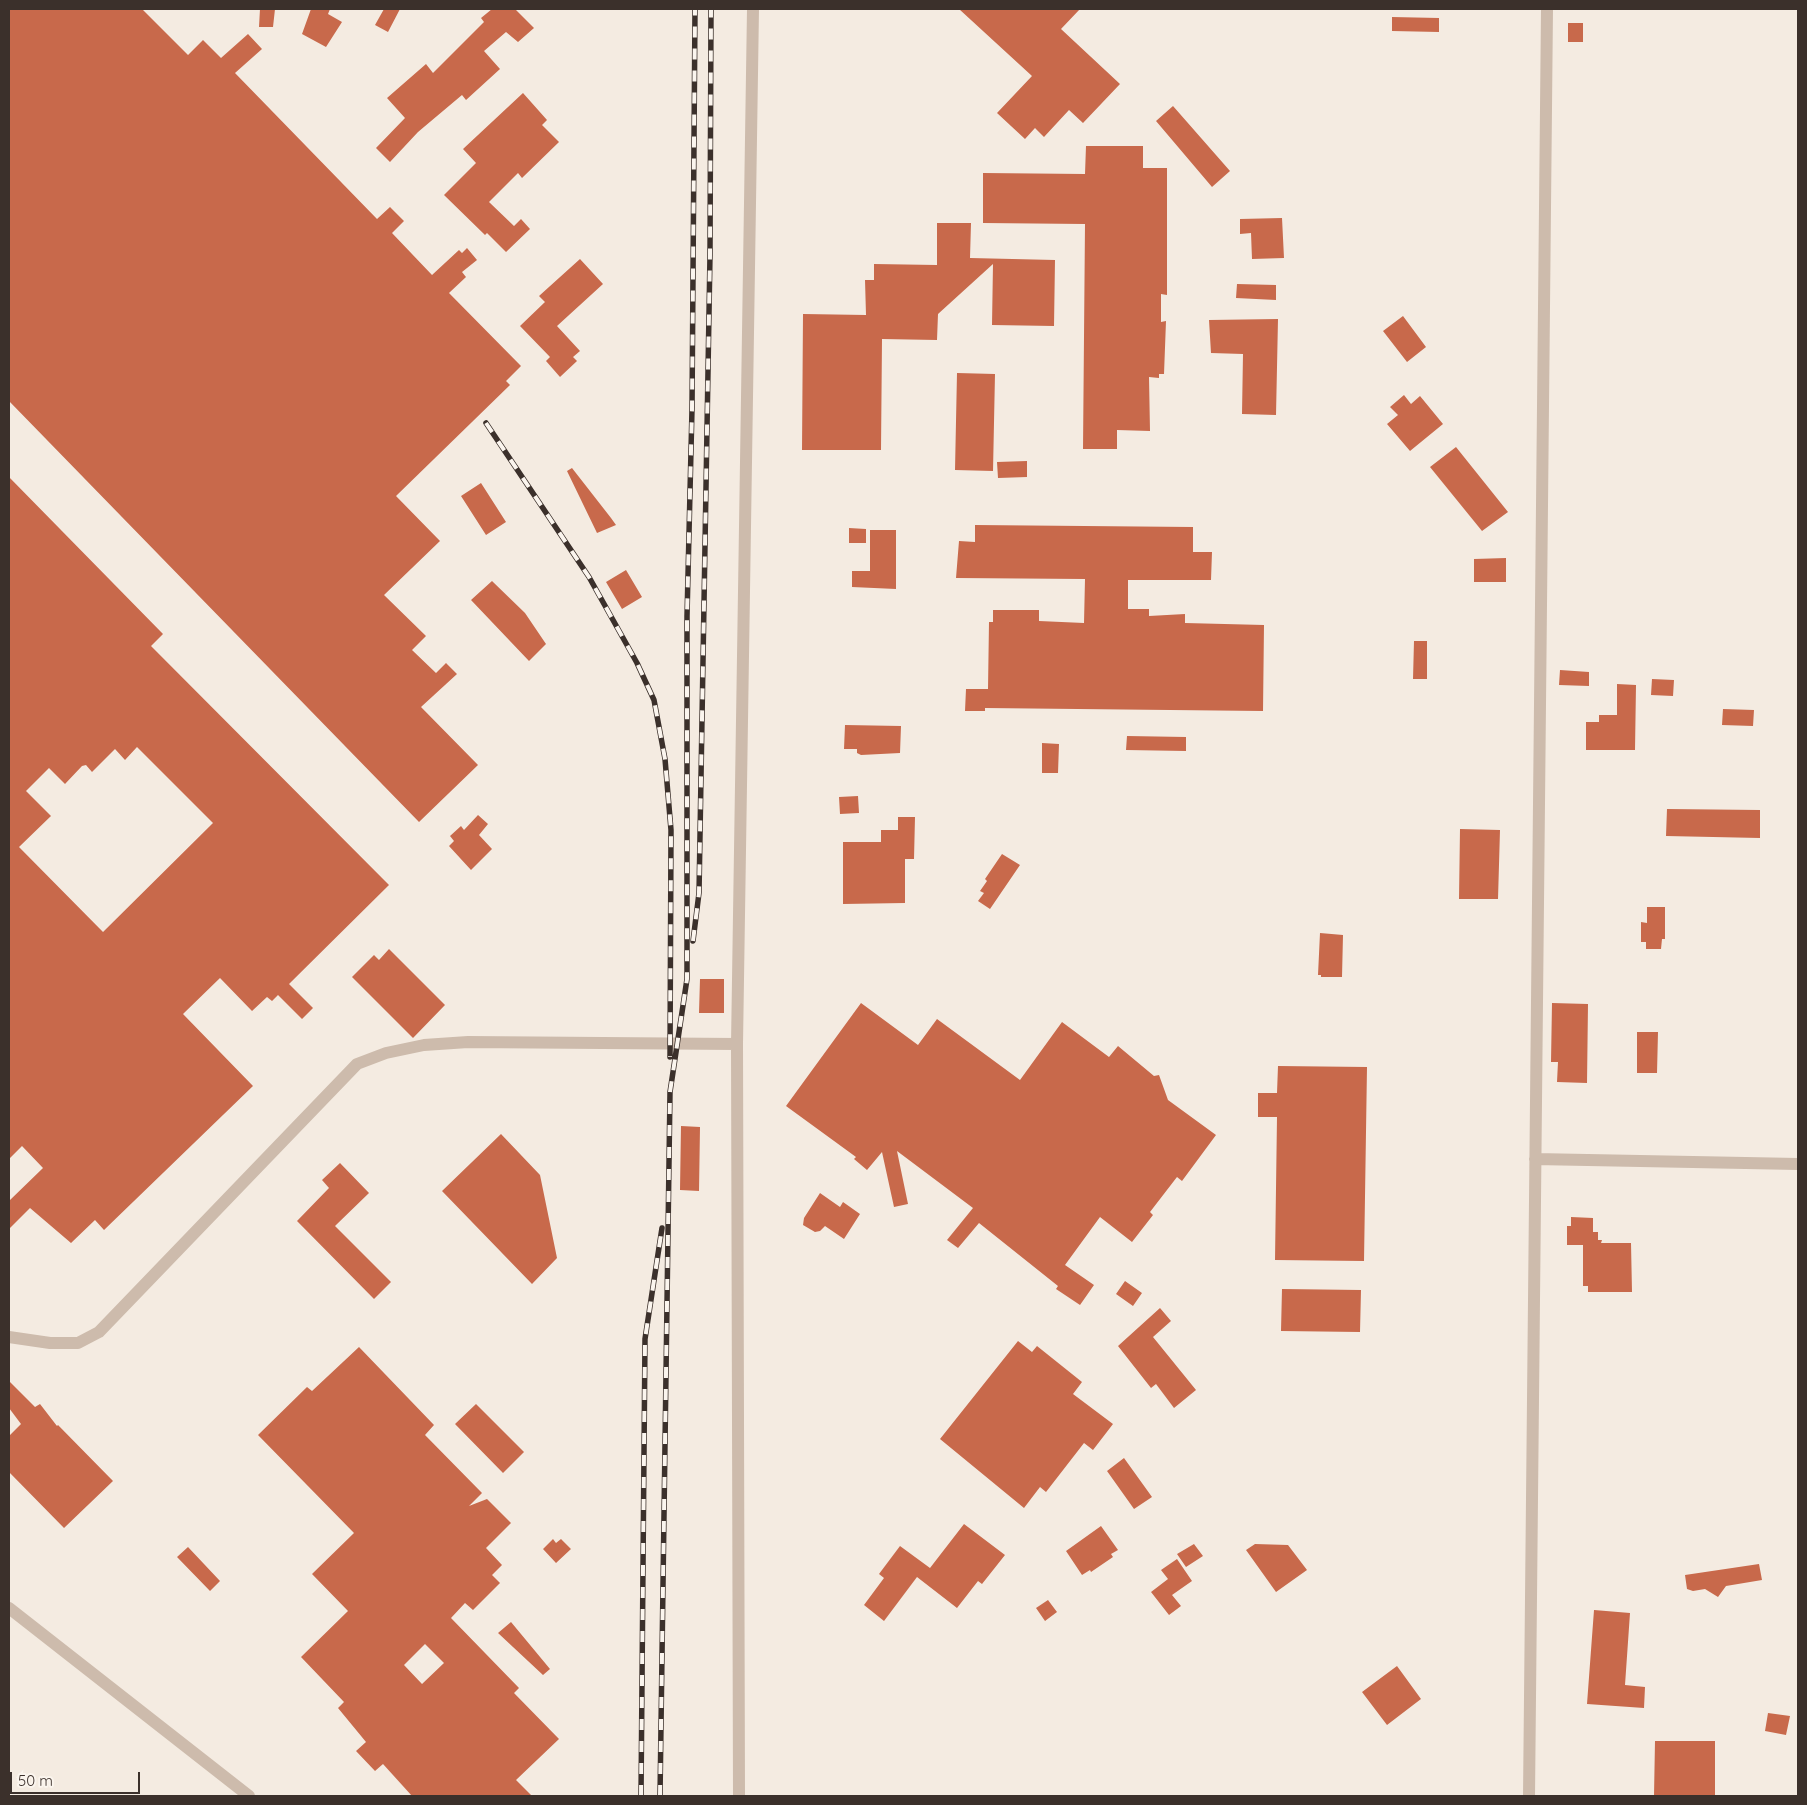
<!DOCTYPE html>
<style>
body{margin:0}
#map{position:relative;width:1807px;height:1805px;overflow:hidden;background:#f4ebe1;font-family:Quicksand,sans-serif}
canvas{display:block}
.frame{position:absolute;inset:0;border:10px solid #3b302b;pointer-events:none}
.scale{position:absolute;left:10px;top:1772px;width:130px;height:22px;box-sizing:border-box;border:2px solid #3b302b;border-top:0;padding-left:6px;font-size:15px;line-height:18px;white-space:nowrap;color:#3b302b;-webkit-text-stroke:4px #fbf5ee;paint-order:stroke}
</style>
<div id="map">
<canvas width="1807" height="1805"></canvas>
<div class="frame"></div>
<div class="scale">50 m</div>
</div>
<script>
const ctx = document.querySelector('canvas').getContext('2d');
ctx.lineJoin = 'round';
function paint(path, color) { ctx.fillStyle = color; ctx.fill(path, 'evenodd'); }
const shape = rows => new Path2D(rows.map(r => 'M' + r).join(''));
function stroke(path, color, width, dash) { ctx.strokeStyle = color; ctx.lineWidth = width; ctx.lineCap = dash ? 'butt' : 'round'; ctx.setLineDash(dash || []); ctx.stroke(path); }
paint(shape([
 [9,9,142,9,188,55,203,40,221,58,248,34,262,49,235,73,377,219,390,207,404,221,392,233,432,275,459,250,462,253,467,248,477,260,462,272,466,277,449,293,521,366,506,381,510,385,396,496,440,541,384,595,426,636,412,650,436,673,446,663,457,674,421,707,478,765,419,822,9,401],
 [260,9,275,9,273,27,259,27],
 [311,9,330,9,328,14,342,22,326,47,302,34],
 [384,9,400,9,388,32,375,25],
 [492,9,515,9,534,28,518,42,506,32,484,51,500,69,466,100,462,95,418,132,390,162,376,148,405,118,387,98,426,64,433,73,484,22,481,18],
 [959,9,1080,9,1061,29,1120,84,1083,123,1069,110,1044,137,1035,128,1025,139,997,113,1032,76],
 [1392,17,1439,18,1439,32,1392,31],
 [1568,23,1583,23,1583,42,1568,42],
 [523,93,547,120,542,125,559,142,522,178,518,173,489,202,514,226,521,219,530,229,506,252,487,233,485,235,444,195,476,163,463,149],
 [1173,106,1230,171,1212,187,1156,121],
 [1086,146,1143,146,1143,168,1167,168,1167,295,1161,294,1161,322,1166,321,1164,374,1159,374,1159,378,1149,377,1150,431,1117,430,1117,449,1083,449,1085,224,983,223,983,173,1085,174],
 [1282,218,1284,258,1252,259,1251,233,1240,234,1240,219],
 [937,223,971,223,970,258,1055,260,1054,326,992,325,993,264,938,314,937,340,882,339,881,450,802,450,803,314,866,315,865,280,874,280,874,264,937,265],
 [580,259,603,284,557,326,580,351,573,357,577,361,560,377,546,361,550,357,520,326,545,302,539,296],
 [1237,284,1276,285,1276,300,1236,298],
 [1403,316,1426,347,1407,362,1383,331],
 [1278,319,1276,415,1242,414,1243,354,1211,353,1209,320],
 [957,373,995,374,993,471,955,470],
 [1404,395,1411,404,1420,396,1443,424,1410,451,1387,424,1398,415,1390,407],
 [1456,447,1508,512,1482,531,1430,467],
 [1027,461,1027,477,998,478,997,462],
 [572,468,611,518,616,525,597,533,567,471],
 [9,477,163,634,151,646,389,885,289,984,313,1008,302,1019,278,995,272,1001,267,997,252,1011,220,978,183,1014,253,1086,104,1230,95,1220,71,1243,30,1208,9,1229,9,1201,43,1168,22,1146,9,1159],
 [137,747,213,823,103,932,19,847,51,816,26,791,49,768,65,784,82,766,86,765,92,772,115,749,125,760],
 [481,483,506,522,486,535,461,496],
 [975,525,1193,527,1193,552,1212,552,1211,580,1128,580,1128,609,1149,609,1149,616,1185,614,1185,623,1264,625,1263,711,985,708,985,711,965,711,966,689,988,689,989,622,993,622,993,610,1039,610,1039,621,1084,623,1085,579,956,578,959,541,975,542],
 [849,528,866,529,866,543,849,543],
 [870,530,896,530,896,589,852,587,852,571,870,571],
 [1506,558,1506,582,1474,582,1474,559],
 [626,570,642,597,622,609,606,582],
 [492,581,525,613,546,644,529,661,471,600],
 [1414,641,1427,641,1427,679,1413,679],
 [1560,670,1589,672,1589,686,1559,685],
 [1652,679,1674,680,1673,696,1651,695],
 [1617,684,1636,685,1635,750,1586,750,1586,722,1599,722,1599,715,1617,715],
 [1723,709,1754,710,1753,726,1722,725],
 [845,725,901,726,900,753,861,755,857,753,857,749,844,749],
 [1127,736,1186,737,1186,751,1126,750],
 [1042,743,1059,744,1058,773,1042,773],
 [858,796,859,813,840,814,839,797],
 [1667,809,1760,810,1760,838,1666,836],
 [478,815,488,824,479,835,492,849,471,870,449,846,454,841,450,836,461,826,464,830],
 [898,817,915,817,914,859,905,859,905,903,843,904,843,842,881,842,881,830,898,830],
 [1460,829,1500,830,1498,899,1459,899],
 [1002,854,1020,865,990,909,978,901,984,893,980,891,987,881,985,879],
 [1647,907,1665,907,1665,939,1662,939,1661,949,1646,949,1646,942,1641,942,1641,922,1647,923],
 [1320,933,1343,935,1342,977,1321,977,1321,975,1318,975],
 [389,949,445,1005,413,1038,352,977,374,955,379,960],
 [700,979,724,979,724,1013,699,1013],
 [861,1003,918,1045,937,1019,1020,1080,1062,1022,1109,1057,1118,1046,1154,1076,1159,1075,1168,1100,1216,1135,1182,1181,1177,1177,1150,1212,1153,1215,1132,1242,1100,1217,1065,1265,1094,1285,1080,1305,1056,1289,1058,1286,979,1223,958,1248,947,1240,973,1208,897,1151,908,1204,894,1207,882,1152,867,1170,854,1159,856,1157,786,1106],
 [1552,1003,1588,1004,1587,1083,1557,1082,1558,1062,1551,1062],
 [1637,1032,1658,1032,1657,1073,1637,1073],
 [1278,1066,1367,1067,1364,1261,1275,1260,1277,1117,1258,1117,1258,1093,1277,1093],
 [681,1126,700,1127,699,1191,680,1190],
 [501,1134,540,1175,557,1258,532,1284,442,1191],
 [340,1163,369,1193,335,1226,391,1282,374,1299,297,1221,329,1188,322,1180],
 [820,1193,840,1207,843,1202,860,1214,844,1239,825,1226,820,1231,815,1232,803,1225,804,1218],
 [1571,1217,1593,1218,1593,1232,1598,1232,1598,1240,1602,1240,1601,1243,1631,1243,1632,1292,1588,1292,1588,1286,1583,1286,1583,1245,1567,1245,1567,1226,1571,1226],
 [1125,1281,1142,1293,1133,1306,1116,1294],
 [1282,1289,1361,1290,1360,1332,1281,1331],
 [1160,1308,1171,1321,1153,1337,1196,1390,1174,1408,1156,1384,1151,1388,1118,1346],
 [1018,1341,1032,1352,1037,1346,1082,1382,1073,1394,1113,1424,1093,1450,1084,1443,1046,1492,1040,1487,1024,1508,940,1439],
 [359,1347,434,1425,425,1435,482,1493,469,1506,487,1499,511,1523,486,1548,502,1565,492,1575,500,1583,473,1610,465,1603,451,1618,519,1688,514,1693,559,1739,516,1780,532,1796,412,1796,383,1764,375,1771,356,1751,366,1742,338,1708,344,1702,301,1657,348,1611,312,1574,354,1533,258,1435,307,1387,312,1391],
 [425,1644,444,1663,422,1684,404,1665],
 [9,1381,35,1407,40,1404,57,1426,58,1425,113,1481,64,1528,9,1472,9,1436,21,1424,9,1408],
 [476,1404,524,1452,503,1473,455,1424],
 [1124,1458,1152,1497,1134,1509,1107,1471],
 [964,1524,1005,1555,982,1584,978,1581,957,1608,917,1577,884,1621,864,1605,884,1578,879,1574,900,1546,930,1568],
 [1101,1526,1118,1550,1111,1554,1113,1557,1091,1572,1090,1570,1082,1575,1066,1551],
 [553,1539,556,1543,561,1539,571,1549,556,1563,543,1549],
 [1194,1544,1203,1556,1186,1567,1177,1554],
 [1255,1544,1288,1545,1307,1570,1276,1592,1246,1550],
 [188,1547,220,1581,210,1591,177,1557],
 [1177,1559,1192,1581,1172,1595,1181,1606,1169,1615,1151,1592,1168,1579,1161,1570],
 [1759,1564,1762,1580,1726,1586,1718,1597,1705,1589,1693,1591,1687,1589,1685,1575],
 [1048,1600,1057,1612,1045,1621,1036,1608],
 [1594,1610,1630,1613,1625,1685,1645,1687,1644,1708,1587,1704],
 [511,1622,550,1669,543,1675,498,1633],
 [1397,1666,1421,1699,1387,1725,1362,1692],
 [1768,1713,1790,1716,1786,1735,1765,1731],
 [1655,1741,1715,1741,1715,1796,1654,1796]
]), '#c8694b');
stroke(shape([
 [1535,1159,1798,1164],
 [9,1337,50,1343,78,1343,99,1332,357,1064,386,1053,424,1045,468,1042,737,1044],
 [9,1608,249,1796],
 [739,1796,737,1044,753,9],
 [1529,1796,1547,9]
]), '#cdbbac', 12);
const rail = shape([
 [486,423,589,577,637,663,654,700,665,759,671,830,670,1057],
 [693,941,699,893,710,255,711,9],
 [641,1796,645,1339,662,1228],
 [660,1796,670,1092,687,979,687,616,692,409,695,9]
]);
stroke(rail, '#3b302b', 5.5);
stroke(rail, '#fbf5ee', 4, [11]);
</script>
